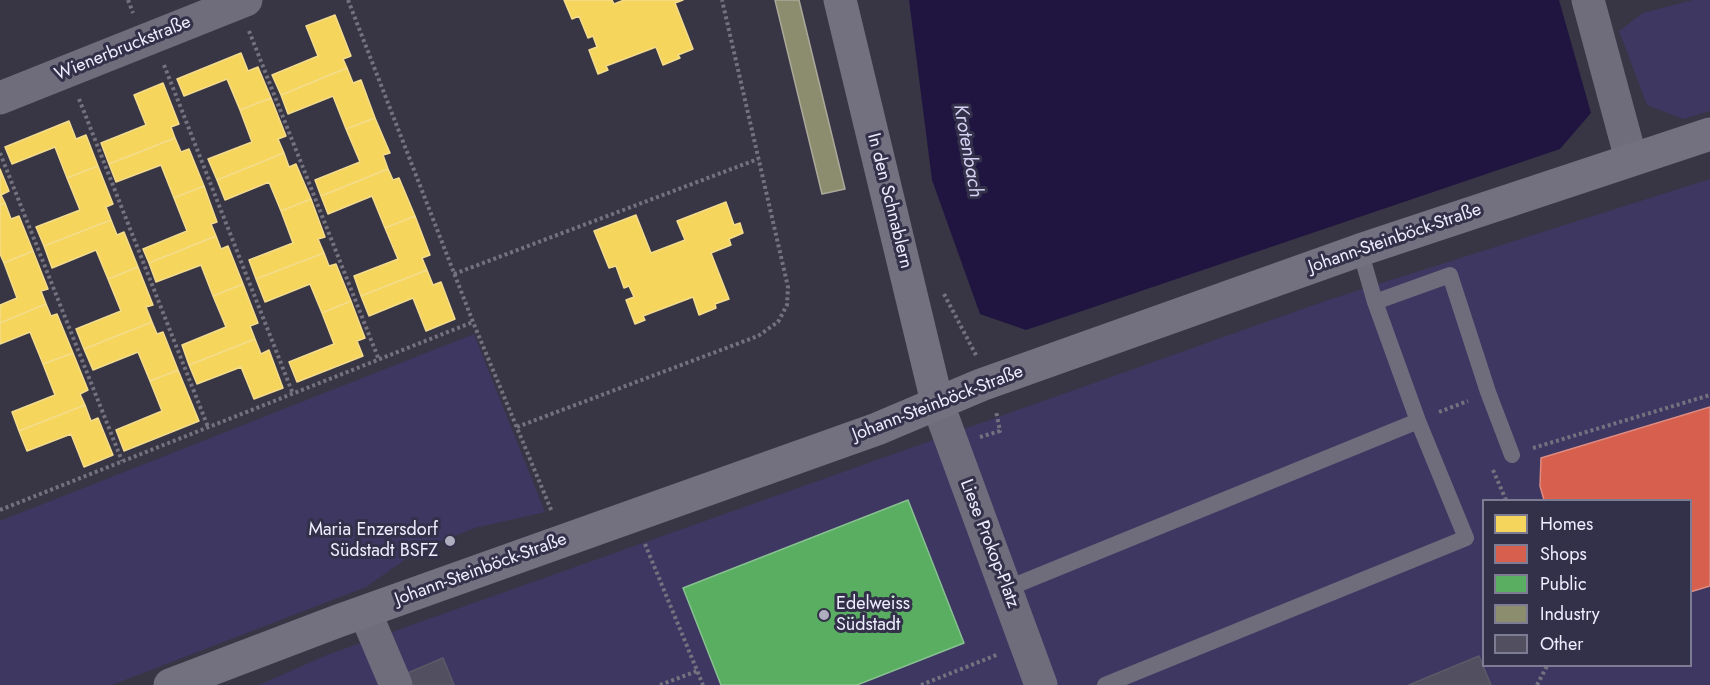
<!DOCTYPE html>
<meta charset="utf-8">
<style>
body{margin:0}
#map{position:relative;width:1710px;height:685px;overflow:hidden;background:#383644;font-family:Jost,sans-serif}
canvas{display:block}
.legend{position:absolute;left:1482px;top:499px;width:210px;height:168px;box-sizing:border-box;background:#33304a;border:2px solid #7e7c92;margin:0;padding:8px 10px;list-style:none;font-size:18px;color:#efeeff}
.legend li{display:flex;align-items:center;gap:12px;height:30px}
.legend b{width:30px;border:2px solid #7e7c92}
</style>
<div id="map">
<canvas width="1710" height="685"></canvas>
<ul class="legend">
<li><b style="height:16px;background:#f6d55c"></b>Homes</li>
<li><b style="height:16px;background:#d6604d"></b>Shops</li>
<li><b style="height:16px;background:#5aae61"></b>Public</li>
<li><b style="height:16px;background:#8c8c6e"></b>Industry</li>
<li><b style="height:16px;background:#524f60"></b>Other</li>
</ul>
</div>
<script>
const ctx = document.querySelector('canvas').getContext('2d');
ctx.lineJoin = 'round';
function paint(path, color) { ctx.fillStyle = color; ctx.fill(path, 'evenodd'); }
const shape = rows => new Path2D(rows.map(r => 'M' + r).join(''));
function stroke(path, color, width, dash) { ctx.strokeStyle = color; ctx.lineWidth = width; ctx.lineCap = dash ? 'butt' : 'round'; ctx.setLineDash(dash || []); ctx.stroke(path); }
function label(font, color, halo, rows, align = 'center') {
  ctx.font = font + ' Jost,sans-serif'; ctx.lineWidth = 6; ctx.setLineDash([]); ctx.textBaseline = 'middle'; ctx.strokeStyle = halo; ctx.fillStyle = color; for (const [text, x, y, turn = 0] of rows) {
    ctx.save(); ctx.translate(x, y); ctx.rotate((+turn || 0) * Math.PI / 180); ctx.textAlign = isNaN(turn) ? turn : align; if (halo) ctx.strokeText(text, 0, 0); ctx.fillText(text, 0, 0); ctx.restore();
  }
}
paint(shape([
 [1693,0,1710,0,1710,111,1683,119,1647,105,1619,31,1643,13],
 [1710,179,1710,685,259,685,327,655,1328,300],
 [1484,500,1690,500,1690,666,1484,666],
 [474,334,545,512,475,528,420,549,366,587,112,685,0,685,0,521]
]), '#3e3762');
paint(shape([
 [909,0,1559,0,1591,113,1560,149,1026,330,980,314,932,180]
]), '#1f1540');
const homes = shape([
 [564,0,612,0,614,4,624,0,683,0,675,3,693,49,678,55,680,58,663,65,656,47,606,66,608,70,598,74,589,50,597,47,593,36,588,38,579,16,572,19,564,0],
 [335,15,351,56,343,59,347,68,281,95,272,75,318,56,306,26,335,15],
 [241,53,248,71,258,67,271,98,240,110,227,79,184,96,177,79,241,53],
 [347,68,353,83,361,80,375,118,346,129,333,96,288,114,281,95,347,68],
 [163,83,179,124,171,127,175,138,109,164,101,143,146,125,134,95,163,83],
 [271,98,286,136,278,139,284,153,217,180,208,159,252,142,240,110,271,98],
 [375,118,390,153,383,155,388,169,321,196,315,180,360,162,346,129,375,118],
 [69,121,76,139,86,135,98,166,67,178,55,147,12,164,5,147,69,121],
 [175,138,181,152,189,149,204,186,174,198,161,165,116,182,109,164,175,138],
 [284,153,289,167,296,164,311,199,281,211,269,182,225,200,217,180,284,153],
 [98,166,113,204,106,207,111,220,44,246,36,227,80,210,67,178,98,166],
 [0,169,9,191,1,195,5,203,0,205,0,169],
 [388,169,393,180,399,178,415,216,385,228,372,196,328,214,321,196,388,169],
 [204,186,217,222,211,224,216,236,149,263,143,249,187,231,174,198,204,186],
 [311,199,325,237,318,239,324,253,256,279,249,260,293,243,281,211,311,199],
 [726,202,734,225,740,223,743,233,729,239,731,245,711,253,729,299,715,304,716,308,699,315,693,297,643,316,645,320,635,324,626,300,634,297,629,286,624,288,616,266,609,268,594,231,636,215,651,253,685,240,677,221,726,202],
 [5,203,11,219,19,216,33,251,4,263,0,254,0,205,5,203],
 [415,216,430,255,422,258,427,270,361,296,354,276,398,259,385,228,415,216],
 [111,220,117,235,124,232,138,267,108,279,96,250,52,268,44,246,111,220],
 [216,236,221,249,228,246,243,284,213,296,201,265,156,282,149,263,216,236],
 [33,251,48,289,41,291,46,304,0,323,0,305,17,298,4,263,33,251],
 [324,253,329,266,336,264,351,301,322,313,310,284,265,302,256,279,324,253],
 [138,267,153,305,146,307,152,322,84,349,76,329,121,311,108,279,138,267],
 [427,270,433,285,441,282,455,319,426,331,413,298,369,316,361,296,427,270],
 [243,284,258,323,250,326,255,339,189,365,182,345,226,327,213,296,243,284],
 [351,301,365,338,357,341,363,356,297,382,289,362,334,344,322,313,351,301],
 [46,304,51,316,57,314,73,353,43,364,30,332,0,344,0,323,46,304],
 [152,322,157,334,163,332,178,370,150,381,138,352,93,370,84,349,152,322],
 [255,339,261,354,269,350,283,388,254,399,241,367,197,384,189,365,255,339],
 [73,353,88,390,80,394,85,405,19,431,12,412,55,395,43,364,73,353],
 [178,370,199,421,124,451,116,430,162,411,150,381,178,370],
 [85,405,91,421,98,418,113,455,84,467,71,434,27,451,19,431,85,405]
]);
paint(homes, '#f6d55c');
stroke(homes, '#f4dc8d', 1.5);
const shops = shape([
 [1710,407,1710,586,1690,592,1690,500,1544,500,1540,486,1541,458,1710,407]
]);
paint(shops, '#d6604d');
stroke(shops, '#de8b82', 1.5);
const public = shape([
 [908,500,964,643,857,685,721,685,683,588,908,500]
]);
paint(public, '#5aae61');
stroke(public, '#87c190', 1.5);
const industry = shape([
 [775,0,799,0,845,189,822,194,775,0]
]);
paint(industry, '#8c8c6e');
stroke(industry, '#aaa99a', 1.5);
const building = shape([
 [1479,656,1491,685,1409,685,1479,656],
 [443,658,454,685,407,685,403,675,443,658]
]);
paint(building, '#524f60');
stroke(building, '#5b5a66', 1.5);
stroke(shape([
 [128,0,133,13],
 [348,0,473,322,552,512],
 [249,31,379,360],
 [164,65,293,394],
 [79,99,208,427],
 [0,153,122,461],
 [454,274,758,159],
 [944,294,977,357],
 [1439,412,1468,401],
 [517,427,758,336,778,322,787,305,788,287,722,0],
 [980,437,1000,431,996,411],
 [1533,448,1710,395],
 [1493,470,1506,500],
 [0,510,473,322],
 [645,544,703,685],
 [660,685,697,671],
 [921,685,999,654],
 [1537,685,1547,666]
]), '#74727f', 4, [3, 3]);
stroke(shape([
 [1375,302,1450,275,1488,392,1512,455],
 [1006,589,1418,421,1375,302,1360,250],
 [1105,685,1466,538,1418,421]
]), '#6f6d7c', 16);
stroke(shape([
 [1588,0,1631,159],
 [0,98,246,0],
 [937,402,1041,685],
 [365,612,396,685]
]), '#6f6d7c', 33);
stroke(shape([
 [840,0,937,402],
 [170,685,338,621,877,429,981,385,1360,250,1710,134]
]), '#737080', 33);
for (const [x, y, r, color] of [
 [450,541,6,"#afaebe"],
 [824,615,6,"#afaebe"]
]) { const dot = new Path2D(); dot.arc(x, y, r, 0, 2 * Math.PI); ctx.fillStyle = color; ctx.fill(dot); stroke(dot, '#33304a', 2); }
label('18px', '#efeeff', '#33304a', [
 ["Wienerbruckstraße",123,49,-22],
 ["In den Schnablern",889,201,76],
 ["Johann-Steinböck-Straße",1395,239,-19],
 ["Johann-Steinböck-Straße",938,404,-21],
 ["Liese Prokop-Platz",989,544,69],
 ["Johann-Steinböck-Straße",481,570,-20]
]);
label('18px', '#efeeff', '#33304a', [
 ["Maria Enzersdorf",438,531],
 ["Südstadt BSFZ",438,552],
 ["Edelweiss",836,605,"left"],
 ["Südstadt",836,626,"left"]
], 'right');
label('italic 20px', '#d3d0f1', '#33304a', [
 ["Krotenbach",967,151,80]
]);
</script>
